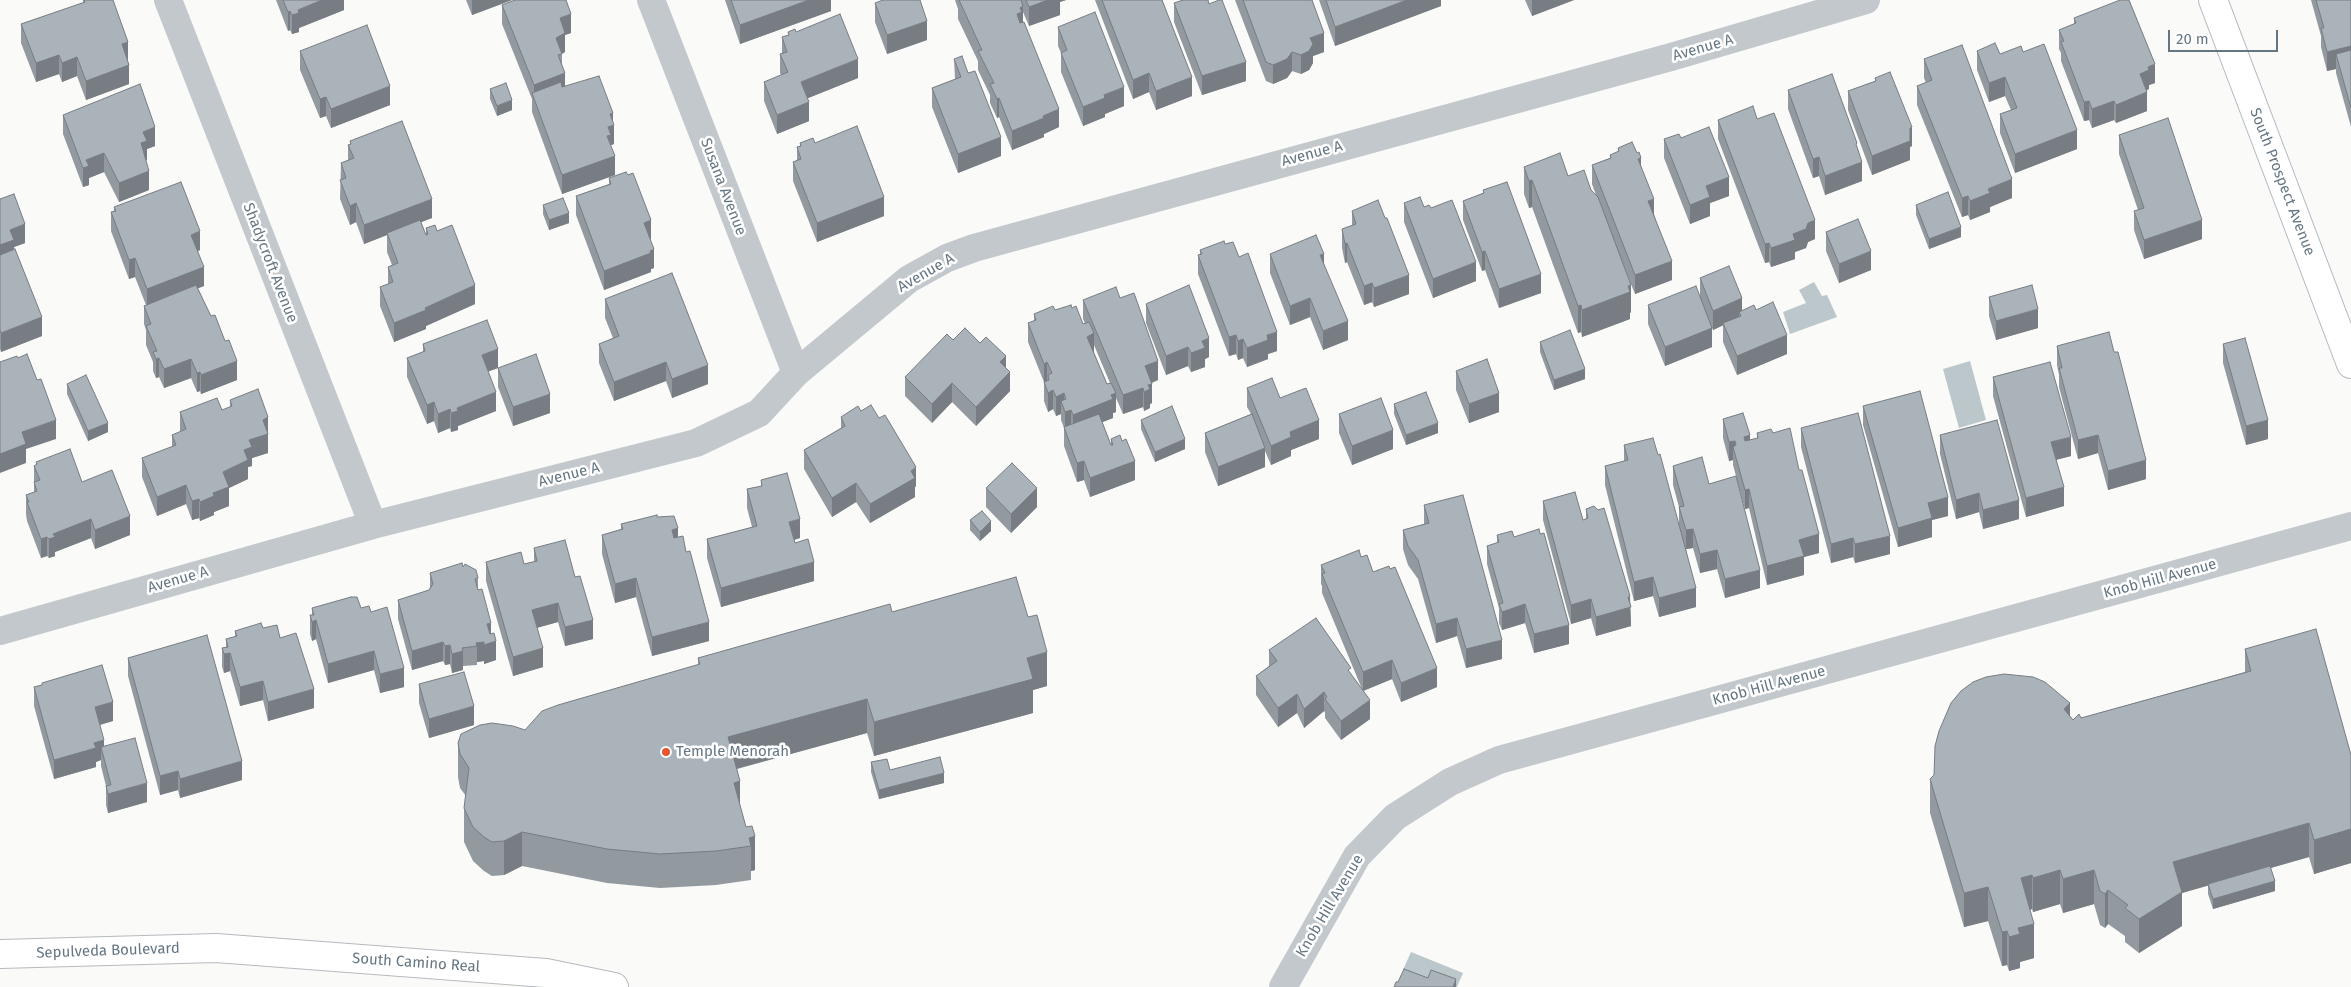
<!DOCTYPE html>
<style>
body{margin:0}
#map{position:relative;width:2351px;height:987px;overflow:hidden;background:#fafaf8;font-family:"Fira Sans",sans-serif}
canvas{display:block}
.scale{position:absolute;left:2168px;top:30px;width:110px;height:22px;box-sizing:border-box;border:2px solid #657683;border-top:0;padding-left:6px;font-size:15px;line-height:18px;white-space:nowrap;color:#657683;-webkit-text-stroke:4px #fff;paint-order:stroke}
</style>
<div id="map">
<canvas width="2351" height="987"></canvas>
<div class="scale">20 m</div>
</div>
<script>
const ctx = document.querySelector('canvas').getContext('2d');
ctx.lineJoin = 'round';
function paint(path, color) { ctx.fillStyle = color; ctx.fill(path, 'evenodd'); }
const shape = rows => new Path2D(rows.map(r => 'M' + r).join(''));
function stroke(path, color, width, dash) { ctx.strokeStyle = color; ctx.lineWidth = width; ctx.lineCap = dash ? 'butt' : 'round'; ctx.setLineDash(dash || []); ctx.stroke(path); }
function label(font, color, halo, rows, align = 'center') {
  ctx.font = font + ' "Fira Sans",sans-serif'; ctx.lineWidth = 5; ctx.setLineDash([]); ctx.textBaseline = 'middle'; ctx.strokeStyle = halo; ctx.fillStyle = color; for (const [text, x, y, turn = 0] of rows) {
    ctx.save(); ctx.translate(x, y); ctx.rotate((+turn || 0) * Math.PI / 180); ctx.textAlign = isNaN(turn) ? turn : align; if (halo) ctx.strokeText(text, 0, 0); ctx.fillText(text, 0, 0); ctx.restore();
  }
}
paint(shape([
 [1814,282,1822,296,1827,295,1837,317,1790,334,1783,312,1806,303,1799,290],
 [1970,361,1986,420,1959,428,1943,369],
 [1411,952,1463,973,1457,987,1445,987,1403,970]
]), '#bbc7cb');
const secondary = shape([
 [2213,0,2351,364]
]);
const primary = shape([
 [0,954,216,948,546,973,614,987]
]);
stroke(secondary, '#b3babf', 30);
stroke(primary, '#b5babe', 30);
stroke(shape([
 [168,0,373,525],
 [651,0,796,373],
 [0,631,373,525,696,443,759,413,796,373,909,279,947,258,974,248,1671,57,1866,0]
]), '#c3c8cc', 28);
stroke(shape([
 [1283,987,1357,856,1395,817,1450,782,1499,760,2351,526]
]), '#c3c8cc', 28);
stroke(secondary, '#fff', 28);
stroke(primary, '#fff', 28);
paint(shape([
 [83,0,113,0,128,61,129,84,86,100,77,76,62,82,59,74,36,82,21,43,21,24,83,3],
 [276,0,344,0,344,10,299,28,299,32,292,34,290,30,288,31],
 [466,0,512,0,472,15],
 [725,0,831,0,831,11,740,44],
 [955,0,1066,0,1060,2,1060,15,1029,26,1023,12,1023,22,1059,127,1044,134,1044,137,1012,150,999,117,997,118,990,103,990,95,978,70,978,61,958,19,958,9],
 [1095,0,1162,0,1192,96,1156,110,1149,92,1133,99],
 [1235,0,1312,0,1324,52,1313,56,1313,63,1309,70,1301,74,1292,71,1287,78,1273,84,1266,81],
 [1319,0,1441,0,1441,6,1335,46],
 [1525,0,1574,0,1532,16],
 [2311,0,2351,0,2351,127,2336,73,2336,69,2327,71,2321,47,2321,36],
 [875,3,927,40,887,54,875,22],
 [1174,3,1246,81,1202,95,1174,22],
 [502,5,571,33,565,35,565,52,562,54,562,65,565,86,613,120,614,144,611,145,615,175,562,194,532,112,532,99,502,24],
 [2074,18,2155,83,2149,85,2149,89,2146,90,2147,111,2116,123,2114,120,2092,128,2089,120,2084,121,2061,61,2061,53,2059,49,2059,30,2074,24],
 [1058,27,1124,106,1105,114,1105,117,1083,126,1061,72,1061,53,1058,46],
 [788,32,796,32,858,78,808,98,809,121,777,134,764,101,764,82,781,75,780,73,780,54,782,54,782,37,788,35],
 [300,51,390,105,331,128,326,116,320,118,300,70],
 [1977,51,2000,54,2023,52,2077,149,2015,173,2000,133,2000,114,2011,110,2005,96,1989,102,1977,70],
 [954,59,1001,156,958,173,932,107,932,88,955,79],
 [1924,59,2012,198,1990,207,1990,212,1970,220,1968,215,1962,217,1917,105,1917,86,1926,83,1924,78],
 [1875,78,1912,146,1910,147,1910,160,1872,175,1848,110,1848,91,1875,81],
 [490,89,512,110,497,116,490,99],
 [1788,90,1857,149,1862,181,1825,195,1819,176,1813,178,1788,109],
 [63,115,155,146,147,149,147,160,146,160,149,190,119,202,104,172,89,178,89,185,83,187,63,134],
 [1757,119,1815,239,1808,242,1806,248,1795,252,1795,259,1771,267,1769,262,1765,263,1718,139,1718,120],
 [2119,135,2202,239,2144,259,2134,230,2134,211,2138,210,2119,154],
 [1681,138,1729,196,1710,203,1710,216,1690,224,1664,158,1664,139],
 [350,141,432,218,421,222,426,235,426,228,437,231,475,304,426,326,426,329,394,342,380,306,380,287,388,284,388,267,392,265,387,252,387,235,364,244,356,222,350,225,340,199,341,163,348,160,348,145,350,144],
 [800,143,815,143,884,216,817,242,793,181,793,162,797,160,797,147,800,146],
 [1618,148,1641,166,1672,280,1635,294,1622,262,1631,312,1630,313,1630,319,1582,337,1581,332,1578,333,1532,207,1529,208,1524,194,1524,167,1568,176,1591,190,1596,195,1592,184,1592,165,1610,158,1610,155,1618,152],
 [609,178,651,239,650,239,654,268,651,269,651,272,604,290,576,215,576,196,609,184],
 [1483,190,1541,293,1499,308,1485,270,1482,271,1463,220,1463,201,1483,193],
 [0,199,25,243,14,247,14,250,42,336,1,352,0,349],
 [1404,203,1431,208,1476,281,1433,298,1404,222],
 [543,205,569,223,549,230,543,214],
 [1916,205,1961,237,1929,249,1916,215],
 [114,207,200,250,198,251,204,286,198,288,237,380,201,394,200,391,197,392,191,378,164,388,159,377,156,378,153,371,153,362,146,345,146,330,144,324,144,306,146,305,135,277,129,279,111,231,111,212,114,211],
 [1352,211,1409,294,1374,307,1372,302,1364,305,1347,262,1345,263,1342,248,1342,229,1352,225],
 [1826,232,1871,270,1839,283,1826,251],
 [1200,250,1277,351,1268,354,1268,359,1247,367,1243,358,1238,360,1236,354,1229,356,1198,274,1198,255,1200,254],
 [1270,254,1324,264,1348,340,1323,350,1310,317,1290,325,1270,273],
 [1700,278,1742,310,1756,310,1787,354,1737,375,1723,342,1723,325,1713,330,1712,328,1712,347,1665,366,1648,324,1648,305,1700,297],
 [1989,297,2038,328,1996,340,1989,316],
 [1120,298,1158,380,1152,383,1152,403,1150,404,1150,408,1144,411,1143,407,1123,414,1116,398,1116,412,1113,413,1113,418,1102,422,1111,445,1111,439,1135,480,1090,497,1084,480,1077,482,1064,446,1064,428,1061,420,1061,414,1056,416,1053,409,1048,412,1044,401,1044,382,1028,342,1028,323,1034,321,1034,314,1072,308,1083,324,1085,323,1083,319,1083,300],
 [1094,345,1110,383,1107,384,1094,353],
 [605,299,708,384,672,398,666,381,614,401,599,363,599,344,613,338,605,318],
 [1146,304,1209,357,1205,359,1205,367,1191,372,1188,366,1166,375,1146,323],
 [953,340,980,343,1006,368,1010,391,976,426,952,402,932,423,905,396,905,377],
 [1540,342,1585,379,1554,390,1540,352],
 [423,344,498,368,488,371,496,411,458,426,458,430,451,432,450,428,438,433,434,421,427,424,407,377,407,358,423,352],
 [2223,344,2268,439,2246,445,2223,363],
 [2057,346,2114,352,2146,479,2108,490,2098,453,2078,459,2059,387,2059,375,2057,365],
 [498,368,550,413,513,426,498,387],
 [1456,371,1499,412,1469,423,1456,390],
 [1993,377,2071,456,2056,460,2064,506,2026,517,1993,396],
 [67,384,108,432,88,441,67,394],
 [1247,388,1280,398,1319,439,1291,450,1291,456,1271,465,1265,451,1265,467,1218,486,1205,452,1205,433,1251,414,1247,407],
 [230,400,268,417,268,453,252,458,252,466,248,467,248,479,229,488,229,506,214,512,214,515,200,521,199,518,192,520,186,504,157,516,142,477,142,458,172,447,172,435,180,432,180,412,222,410,230,407],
 [1394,404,1438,433,1406,445,1394,414],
 [1863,406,1948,516,1932,520,1932,537,1898,547,1863,425],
 [861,411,916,486,915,487,915,497,870,523,856,502,832,517,804,469,804,450,841,428,841,417],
 [1339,414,1393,449,1352,465,1339,433],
 [1723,419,1750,440,1757,438,1757,433,1773,433,1799,470,1819,553,1804,557,1804,575,1767,585,1749,508,1745,509,1733,465,1733,460,1729,461,1723,438],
 [1141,420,1185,449,1155,462,1141,429],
 [1801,428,1890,554,1855,563,1853,557,1831,563,1801,447],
 [1940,435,2019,519,1983,529,1979,512,1956,519,1940,454],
 [1624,445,1679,523,1679,507,1673,485,1673,466,1709,484,1760,588,1725,598,1717,569,1700,573,1693,548,1686,549,1696,607,1659,617,1653,596,1634,601,1605,485,1605,466,1624,461],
 [36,462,82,482,130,535,95,549,91,538,55,552,55,556,49,558,47,556,41,558,27,521,26,514,26,495,34,492,34,466,36,465],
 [761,480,800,538,794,540,795,543,814,581,721,607,707,558,707,539,752,527,747,508,747,489,761,486],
 [986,488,1037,507,1011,533,986,507],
 [1543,501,1583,520,1586,519,1586,509,1630,604,1631,626,1596,636,1591,618,1571,624,1543,520],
 [1424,505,1502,659,1466,668,1457,636,1436,643,1418,579,1408,565,1403,549,1403,530,1424,524],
 [657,517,678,537,709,641,652,656,636,597,615,603,602,554,602,535,621,529,621,524],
 [970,520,991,531,980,541,970,530],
 [1497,535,1514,537,1569,644,1534,653,1525,623,1502,630,1499,623,1499,608,1487,564,1487,546,1497,543],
 [534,548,575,577,593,639,565,646,558,622,537,628,543,667,513,676,486,581,486,562,524,564,534,562],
 [1361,557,1373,572,1437,687,1401,702,1392,679,1363,691,1370,719,1341,740,1325,718,1325,713,1324,711,1304,728,1297,713,1278,727,1256,695,1256,676,1269,666,1269,650,1351,674,1362,689,1322,593,1322,586,1321,584,1321,565],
 [463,567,478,578,478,590,491,634,496,660,484,664,484,661,477,662,477,665,463,666,463,670,452,673,450,664,445,665,443,661,412,670,398,619,398,600,429,590,430,588,430,573],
 [312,608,361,608,371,612,404,687,380,693,374,670,328,683,316,639,312,641,310,634,310,615,312,615],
 [892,612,1047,686,1033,690,1033,713,874,756,867,733,737,769,740,806,746,827,752,826,755,870,751,871,751,880,716,885,660,888,607,883,522,866,504,875,492,876,484,871,473,861,464,842,464,808,466,796,460,788,458,777,458,743,525,730,698,665,698,658],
 [263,628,280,638,314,708,268,721,263,700,240,706,230,671,224,673,222,667,222,648,226,647,226,639,235,637,235,631],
 [2245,649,2351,755,2351,863,2314,874,2309,857,2271,868,2275,891,2213,909,2208,894,2208,885,2182,893,2182,926,2139,953,2125,942,2125,936,2108,924,2105,928,2100,925,2094,904,2063,913,2060,904,2033,912,2032,909,2030,910,2034,958,2020,962,2020,968,2009,971,2007,965,2002,966,1988,921,1964,927,1930,813,1930,779,1934,775,2070,716,2073,720,2081,718,2245,672],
 [128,658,242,780,180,798,178,790,160,795,128,676],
 [419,684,474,725,429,738,419,703],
 [42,685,113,721,100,725,104,746,147,802,108,813,106,805,106,786,101,766,101,760,96,762,96,767,54,779,34,706,34,687],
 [871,762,890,770,944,783,879,799,871,772]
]), '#929a9f');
paint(shape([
 [322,0,344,0,344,10,299,28,299,32,292,34,292,15,298,10],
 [472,0,512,0,472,15],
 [809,0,831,0,831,11,740,44,740,25],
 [1048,0,1066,0,1060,2,1060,15,1029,26,1029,7],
 [1407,0,1441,0,1441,6,1335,46,1335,27],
 [1532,0,1574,0,1532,16],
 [1023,6,1023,25,1022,31,1017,14,1020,8],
 [290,11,290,30,288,31,288,12],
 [571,14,571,33,565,35,565,52,558,55,556,38,560,18],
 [927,21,927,40,887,54,887,35],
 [1324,33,1324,52,1313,56,1313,63,1309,70,1301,74,1301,55,1310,38],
 [128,42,128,61,122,44],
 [2351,46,2351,65,2336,54,2336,69,2327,71,2327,52],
 [1292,52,1292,71,1287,78,1273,84,1273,65],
 [59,55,59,74,36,82,36,63],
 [77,57,77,76,62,82,62,63],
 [858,59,858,78,801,101,801,82],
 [1246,62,1246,81,1202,95,1202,76],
 [2155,64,2155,83,2149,85,2149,89,2140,93,2140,74,2148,67],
 [129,65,129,84,86,100,86,81],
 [565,73,565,92,534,97,534,85],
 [1149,73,1149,92,1133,99,1133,80],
 [1192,77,1192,96,1156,110,1156,91],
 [2005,77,2005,96,1989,102,1989,83],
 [390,86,390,105,331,128,331,109],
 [1124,87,1124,106,1105,114,1105,117,1083,126,1083,107,1104,95],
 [2147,92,2147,111,2116,123,2116,105],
 [326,97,326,116,320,118,320,99],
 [999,98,999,117,997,118,997,99],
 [512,100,512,110,497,116,497,106],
 [2089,101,2089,120,2084,121,2084,102],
 [2114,101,2114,120,2092,128,2092,109],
 [809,102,809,121,777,134,777,115],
 [1059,109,1059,127,1044,134,1044,137,1012,150,1012,131,1043,116],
 [613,113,613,126,614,125,614,144,611,145,607,136,610,114],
 [155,127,155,146,147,149,147,160,141,162,141,143,143,132],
 [1912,127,1912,146,1910,147,1910,160,1872,175,1872,156,1910,128],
 [2077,130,2077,149,2015,173,2015,154],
 [1001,137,1001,156,958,173,958,154],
 [104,153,104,172,89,178,89,185,83,187,83,168,86,160],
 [615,156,615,175,562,194,562,175],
 [1819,157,1819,176,1813,178,1813,159],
 [1641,158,1641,177,1638,159],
 [1862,162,1862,181,1825,195,1825,176],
 [149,171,149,190,119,202,119,183],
 [1729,177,1729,196,1710,203,1710,216,1690,224,1690,205,1706,186],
 [2012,179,2012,198,1990,207,1990,212,1970,220,1970,201,1988,189],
 [1532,180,1532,207,1529,208,1529,181],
 [1968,196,1968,215,1962,217,1962,198],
 [884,197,884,216,817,242,817,223],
 [432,199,432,218,388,235,387,233,387,235,364,244,364,225],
 [1654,199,1654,218,1648,201],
 [356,203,356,222,350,225,350,206],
 [569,213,569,223,549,230,549,220],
 [651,220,651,239,644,242,644,223],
 [1815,220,1815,239,1808,242,1806,248,1795,252,1795,259,1771,267,1771,248,1793,234,1808,223],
 [2202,220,2202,239,2144,259,2144,240],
 [25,224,25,243,14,247,14,259,0,264,0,245,10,230],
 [1961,227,1961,237,1929,249,1929,239],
 [200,231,200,250,191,254,191,235],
 [1347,243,1347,262,1345,263,1345,244],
 [1769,243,1769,262,1765,263,1765,244],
 [654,249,654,268,651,269,651,272,604,290,604,271],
 [1485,251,1485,270,1482,271,1482,252],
 [1871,251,1871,270,1839,283,1839,264],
 [1324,254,1324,273,1320,255],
 [135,258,135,277,129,279,129,260],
 [1672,261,1672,280,1635,294,1635,275],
 [1476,262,1476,281,1433,298,1433,279],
 [204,267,204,286,147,308,147,289],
 [1541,274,1541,293,1499,308,1499,289],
 [1409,275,1409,294,1374,307,1374,288],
 [1372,283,1372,302,1364,305,1364,286],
 [475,285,475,304,426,326,426,329,394,342,394,323],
 [1631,285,1631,312,1630,313,1630,319,1582,337,1582,310],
 [1310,298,1310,317,1290,325,1290,306],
 [1742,298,1742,317,1741,316,1739,312,1739,318,1713,330,1713,311],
 [1581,305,1581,332,1578,333,1578,306],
 [2038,309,2038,328,1996,340,1996,321],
 [42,317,42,336,1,352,1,333],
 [1348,321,1348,340,1323,350,1323,331],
 [1712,328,1712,347,1665,366,1665,347],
 [1277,332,1277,351,1268,354,1268,359,1247,367,1247,348,1267,335],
 [1094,333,1094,352,1087,356,1087,337],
 [1236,335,1236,354,1229,356,1229,337],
 [1787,335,1787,354,1737,375,1737,356],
 [1209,338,1209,357,1205,359,1205,367,1191,372,1191,353,1202,341],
 [1243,339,1243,358,1238,360,1238,341],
 [1188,347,1188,366,1166,375,1166,356],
 [498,349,498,368,482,374,482,355],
 [1006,356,1006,375,1000,362],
 [159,358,159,377,156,378,156,359],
 [191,359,191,378,164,388,164,369],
 [237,361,237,380,201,394,201,375],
 [1158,361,1158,380,1145,385,1145,366],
 [666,362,666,381,614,401,614,382],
 [1047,362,1047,381,1044,382,1044,364],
 [708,365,708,384,672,398,672,379],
 [1585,369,1585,379,1554,390,1554,380],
 [200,372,200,391,197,392,197,373],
 [1010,372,1010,391,976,426,976,407],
 [952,383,952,402,932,423,932,404],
 [1152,384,1152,403,1150,404,1150,408,1144,411,1144,392,1148,385],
 [1143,388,1143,407,1123,414,1123,395],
 [1053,390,1053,409,1048,412,1048,393],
 [496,392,496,411,458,426,458,430,451,432,451,413,457,408],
 [1064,393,1064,409,1061,401,1061,414,1056,416,1056,397],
 [1116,393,1116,412,1113,413,1113,418,1073,434,1073,415],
 [1499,393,1499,412,1469,423,1469,404],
 [550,394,550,413,513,426,513,407],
 [434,402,434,421,427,424,427,405],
 [450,409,450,428,438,433,438,414],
 [1071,410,1071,429,1065,431,1065,412],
 [268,417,268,453,252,458,252,466,248,467,248,479,229,488,229,506,214,512,214,515,200,521,200,502,213,493,223,472,244,450,263,420],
 [56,420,56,439,26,449,26,463,0,473,0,454,22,432],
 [1319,420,1319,439,1291,450,1291,456,1271,465,1271,446,1290,432],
 [2268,420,2268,439,2246,445,2246,426],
 [108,423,108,432,88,441,88,431],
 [1438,423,1438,433,1406,445,1406,435],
 [1393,430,1393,449,1352,465,1352,446],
 [1750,435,1750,454,1744,437],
 [2098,435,2098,453,2078,459,2078,440],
 [2071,437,2071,456,2051,461,2051,442],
 [1185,439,1185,449,1155,462,1155,452],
 [1735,441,1735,452,1733,447,1733,460,1729,461,1729,442],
 [1265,448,1265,467,1218,486,1218,467],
 [2146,460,2146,479,2108,490,2108,471],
 [1084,461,1084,480,1077,482,1077,463],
 [1135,461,1135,480,1090,497,1090,478],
 [916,467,916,486,915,487,915,497,870,523,870,504,911,471],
 [856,483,856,502,832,517,832,498],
 [186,485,186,504,157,516,157,497],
 [2064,487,2064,506,2026,517,2026,498],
 [1037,488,1037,507,1011,533,1011,514],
 [1749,489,1749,508,1745,509,1745,490],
 [1979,493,1979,512,1956,519,1956,500],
 [1948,497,1948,516,1932,520,1932,537,1898,547,1898,528,1928,503],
 [199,499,199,518,192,520,192,501],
 [2019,500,2019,519,1983,529,1983,510],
 [130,516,130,535,95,549,95,530],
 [91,519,91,538,55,552,55,556,49,558,49,539,53,534],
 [800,519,800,538,789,541,789,522],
 [991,521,991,531,980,541,980,532],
 [678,528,678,547,672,549,672,530],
 [1693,529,1693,548,1686,549,1686,530],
 [1819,534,1819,553,1804,557,1804,575,1767,585,1767,566,1799,540],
 [1890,536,1890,554,1855,563,1855,544],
 [47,537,47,556,41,558,41,539],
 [1853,538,1853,557,1831,563,1831,544],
 [1717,550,1717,569,1700,573,1700,554],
 [814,562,814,581,721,607,721,588],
 [1760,570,1760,588,1725,598,1725,579],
 [1653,577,1653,596,1634,601,1634,582],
 [636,578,636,597,615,603,615,584],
 [1696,588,1696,607,1659,617,1659,598],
 [1630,596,1631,626,1596,636,1596,617],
 [1591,599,1591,618,1571,624,1571,605],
 [558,603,558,622,532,629,532,610],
 [1525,604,1525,623,1502,630,1502,612],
 [1457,618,1457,636,1436,643,1436,624],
 [316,620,316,639,312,641,312,622],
 [593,620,593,639,565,646,565,627],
 [709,622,709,641,652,656,652,637],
 [491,623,491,642,487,624],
 [1569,625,1569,644,1534,653,1534,634],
 [1502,640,1502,659,1466,668,1466,649],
 [496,641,496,660,484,664,484,645],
 [443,642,443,661,412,670,412,651],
 [484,642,484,661,477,662,477,646,476,643],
 [450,645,450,664,445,665,445,646],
 [543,648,543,667,513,676,513,657],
 [374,651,374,670,328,683,328,664],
 [463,651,463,670,452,673,452,654],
 [1047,652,1047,686,1033,690,1033,713,874,756,874,722,1027,658],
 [230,653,230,671,224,673,224,654],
 [1392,660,1392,679,1363,691,1363,672],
 [404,668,404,687,380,693,380,674],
 [1437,668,1437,687,1401,702,1401,683],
 [263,681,263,700,240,706,240,687],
 [314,689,314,708,268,721,268,702],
 [1324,692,1324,711,1304,728,1304,709],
 [1297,694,1297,713,1278,727,1278,708],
 [867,699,867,733,728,771,728,737],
 [1370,700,1370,719,1341,740,1341,721],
 [113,702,113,721,95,726,95,707],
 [2070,703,2070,736,2064,709],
 [474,706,474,725,429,738,429,719],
 [104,740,104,759,101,747,101,760,96,762,96,767,54,779,54,760,94,743],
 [242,761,242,780,180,798,180,779],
 [178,771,178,790,160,795,160,776],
 [944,773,944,783,879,799,879,790],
 [740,781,740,815,734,783],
 [147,783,147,802,108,813,108,794],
 [2309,823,2309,857,2182,893,2182,926,2139,953,2139,919,2173,862],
 [2351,829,2351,863,2314,874,2314,840],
 [522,832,522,866,504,875,504,841],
 [755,836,755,870,751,871,751,846,749,838],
 [2060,870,2060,904,2033,912,2033,878],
 [2094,870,2094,904,2063,913,2063,879],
 [2032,875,2032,909,2021,912,2021,878],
 [2275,881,2275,891,2213,909,2213,899],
 [1988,887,1988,921,1964,927,1964,893],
 [2108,890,2108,924,2105,928,2105,894],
 [2034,924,2034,958,2020,962,2020,968,2009,971,2009,937,2018,928],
 [2007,931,2007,965,2002,966,2002,932],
 [1456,979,1456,987,1453,987]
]), '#777d82');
const building = shape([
 [84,0,113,0,128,42,122,44,129,65,86,81,77,57,62,63,59,55,36,63,21,24,85,2,84,0],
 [283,0,322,0,298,10,299,13,292,15,290,11,288,12,283,0],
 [515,0,566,0,571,14,560,18,565,33,556,38,562,54,558,55,565,73,534,85,502,5,515,0],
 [731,0,809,0,740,25,731,0],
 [883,0,920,0,927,21,887,35,875,3,883,0],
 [959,0,1021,0,1023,6,1020,8,1022,12,1017,14,1020,23,1024,22,1059,109,1043,116,1044,118,1012,131,999,98,997,99,990,84,994,83,978,51,982,50,959,0],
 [1026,0,1048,0,1029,7,1026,0],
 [1102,0,1162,0,1192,77,1156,91,1149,73,1133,80,1102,0],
 [1183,0,1208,0,1209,4,1219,0,1222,0,1246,62,1202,76,1174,3,1183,0],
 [1243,0,1312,0,1324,33,1310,38,1313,44,1309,51,1301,55,1292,52,1287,59,1273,65,1266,62,1243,0],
 [1326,0,1407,0,1335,27,1326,0],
 [2120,0,2129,0,2155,64,2148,67,2149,70,2140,74,2147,92,2116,105,2114,101,2092,109,2089,101,2084,102,2061,42,2064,41,2059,30,2076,23,2074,18,2120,0],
 [2316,0,2351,0,2351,46,2327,52,2321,28,2324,28,2316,0],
 [1095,12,1124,87,1104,95,1105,98,1083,107,1061,53,1067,50,1058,27,1095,12],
 [840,14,858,59,801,82,809,102,777,115,764,82,788,72,780,54,787,52,782,37,789,35,788,32,795,29,796,32,840,14],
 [367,25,390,86,331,109,326,97,320,99,300,51,367,25],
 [1995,43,2000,54,2021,46,2023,52,2044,44,2077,130,2015,154,2000,114,2017,108,2005,77,1989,83,1977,51,1995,43],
 [1962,45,2012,179,1988,189,1990,193,1970,201,1968,196,1962,198,1917,86,1932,80,1924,59,1962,45],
 [2351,50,2351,108,2336,54,2351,50],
 [962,56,968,73,975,71,1001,137,958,154,932,88,961,77,954,59,962,56],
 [1890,72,1912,127,1910,128,1910,141,1872,156,1848,91,1876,81,1875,78,1890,72],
 [1832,74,1857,143,1856,144,1862,162,1825,176,1819,157,1813,159,1788,90,1832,74],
 [599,76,613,113,610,114,614,125,608,127,611,135,607,136,615,156,562,175,532,93,561,82,562,87,599,76],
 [506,83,512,100,497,106,490,89,506,83],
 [140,84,155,127,143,132,147,141,141,143,149,171,119,183,104,153,86,160,89,166,83,168,63,115,140,84],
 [1753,106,1757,119,1774,113,1815,220,1808,223,1806,229,1793,234,1795,240,1771,248,1769,243,1765,244,1718,120,1753,106],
 [2168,118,2202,220,2144,240,2134,211,2144,208,2119,135,2168,118],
 [402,121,432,199,364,225,356,203,350,206,340,180,346,178,341,163,354,158,348,145,351,144,350,141,402,121],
 [857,126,884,197,817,223,793,162,801,159,797,147,801,146,800,143,813,138,815,143,857,126],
 [1709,127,1729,177,1706,186,1710,197,1690,205,1664,139,1679,134,1681,138,1709,127],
 [1632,142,1637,153,1639,152,1641,158,1638,159,1654,199,1648,201,1672,261,1635,275,1592,165,1611,158,1610,155,1619,151,1618,148,1632,142],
 [1560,153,1568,176,1584,170,1591,190,1598,197,1631,285,1628,286,1630,292,1582,310,1581,305,1578,306,1532,180,1529,181,1524,167,1560,153],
 [626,172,628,175,633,173,651,220,644,223,654,249,650,251,651,253,604,271,576,196,611,184,609,178,626,172],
 [181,182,200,231,191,235,204,267,147,289,135,258,129,260,111,212,116,211,114,207,181,182],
 [1507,182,1541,274,1499,289,1485,251,1482,252,1463,201,1484,193,1483,190,1507,182],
 [1948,192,1961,227,1929,239,1916,205,1948,192],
 [14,194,25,224,10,230,14,240,0,245,0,199,14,194],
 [1420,197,1424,207,1429,205,1431,208,1452,200,1476,262,1433,279,1404,203,1420,197],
 [563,198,569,213,549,220,543,205,563,198],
 [1378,200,1385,218,1387,218,1409,275,1374,288,1372,283,1364,286,1347,243,1345,244,1342,229,1356,224,1352,211,1378,200],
 [1858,219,1871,251,1839,264,1826,232,1858,219],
 [420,220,426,235,428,234,426,228,435,225,437,231,452,225,475,285,425,308,426,310,394,323,380,287,393,282,388,267,398,263,387,233,420,220],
 [1316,235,1324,254,1320,255,1348,321,1323,331,1310,298,1290,306,1270,254,1316,235],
 [1224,241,1225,244,1233,242,1239,257,1248,253,1277,332,1267,335,1268,340,1247,348,1243,339,1238,341,1236,335,1229,337,1198,255,1202,254,1200,250,1224,241],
 [15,249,42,317,1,333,0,330,0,255,15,249],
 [1729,266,1742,298,1713,311,1700,278,1729,266],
 [672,273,708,365,672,379,666,362,614,382,599,344,619,336,605,299,672,273],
 [196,285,211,316,215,315,225,341,229,340,237,361,201,375,200,372,197,373,191,359,164,369,159,358,156,359,153,352,157,351,146,326,151,324,144,306,196,285],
 [1189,285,1209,338,1202,341,1205,348,1191,353,1188,347,1166,356,1146,304,1189,285],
 [2032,285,2038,309,1996,321,1989,297,2032,285],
 [1696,286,1712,328,1665,347,1648,305,1696,286],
 [1116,287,1120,298,1134,293,1158,361,1145,366,1152,384,1148,385,1150,389,1144,392,1143,388,1123,395,1083,300,1116,287],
 [1773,302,1787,335,1737,356,1723,323,1741,316,1739,312,1754,305,1756,310,1773,302],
 [1071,305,1072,308,1076,306,1083,324,1089,322,1094,333,1087,337,1107,384,1111,383,1116,393,1111,395,1113,399,1073,415,1071,410,1065,412,1061,401,1066,399,1064,393,1056,397,1053,390,1048,393,1044,382,1049,380,1048,375,1052,373,1047,362,1044,364,1028,323,1036,320,1034,314,1053,306,1055,310,1071,305],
 [487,320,498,349,482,355,496,392,457,408,458,411,451,413,450,409,438,414,434,402,427,405,407,358,425,351,423,344,487,320],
 [965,328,980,343,986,337,1006,356,1000,362,1010,372,976,407,952,383,932,404,905,377,947,334,953,340,965,328],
 [1570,330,1585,369,1554,380,1540,342,1570,330],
 [2109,332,2114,352,2118,352,2146,460,2108,471,2098,435,2078,440,2059,368,2062,368,2057,346,2109,332],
 [2245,338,2268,420,2246,426,2223,344,2245,338],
 [27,354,37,380,41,379,56,420,22,432,26,444,0,454,0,362,17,356,18,358,27,354],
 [536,354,550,394,513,407,498,368,536,354],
 [1487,359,1499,393,1469,404,1456,371,1487,359],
 [2050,362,2071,437,2051,442,2064,487,2026,498,1993,377,2050,362],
 [86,375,108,423,88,431,67,384,86,375],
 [1272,378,1280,398,1306,388,1319,420,1290,432,1291,437,1271,446,1247,388,1272,378],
 [258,389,268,417,263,420,268,434,249,440,252,447,244,450,248,460,223,472,229,487,213,493,214,496,200,502,199,499,192,501,186,485,157,497,142,458,176,445,172,435,186,429,180,412,217,398,222,410,232,406,230,400,258,389],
 [1920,391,1948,497,1928,503,1932,518,1898,528,1863,406,1920,391],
 [1426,392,1438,423,1406,435,1394,404,1426,392],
 [1381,398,1393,430,1352,446,1339,414,1381,398],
 [871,405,879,418,885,415,916,467,911,471,915,478,870,504,856,483,832,498,804,450,845,426,841,417,858,406,861,411,871,405],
 [1172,406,1185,439,1155,452,1141,420,1172,406],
 [1743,413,1750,435,1744,437,1745,441,1758,438,1757,433,1771,429,1773,433,1790,428,1799,470,1802,470,1819,534,1799,540,1804,556,1767,566,1749,489,1745,490,1733,447,1736,445,1735,441,1729,442,1723,419,1743,413],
 [1858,413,1890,536,1855,544,1853,538,1831,544,1801,428,1858,413],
 [1099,414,1111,445,1113,445,1111,439,1120,435,1122,441,1126,439,1135,461,1090,478,1084,461,1077,463,1064,427,1099,414],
 [1252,414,1265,448,1218,467,1205,433,1252,414],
 [1997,420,2019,500,1983,510,1979,493,1956,500,1940,435,1997,420],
 [1653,438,1658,455,1660,454,1696,588,1659,598,1653,577,1634,582,1605,466,1628,460,1624,445,1653,438],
 [70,449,82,482,112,470,130,516,95,530,91,519,53,534,55,537,49,539,47,537,41,539,27,502,29,502,26,495,37,491,34,482,40,480,34,466,37,464,36,462,70,449],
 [1702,457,1709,484,1736,476,1760,570,1725,579,1717,550,1700,554,1693,529,1686,530,1679,507,1684,506,1673,466,1702,457],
 [1012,463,1037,488,1011,514,986,488,1012,463],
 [787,473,800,519,789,522,795,543,808,539,814,562,721,588,707,539,757,526,747,489,762,486,761,480,787,473],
 [1575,492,1583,520,1588,518,1586,509,1594,506,1598,510,1604,508,1630,596,1628,597,1631,607,1596,617,1591,599,1571,605,1543,501,1575,492],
 [1463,495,1502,640,1466,649,1457,618,1436,624,1418,560,1408,546,1403,530,1429,523,1424,505,1463,495],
 [982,511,991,521,980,532,970,520,982,511],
 [657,515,657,517,674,516,678,528,672,530,674,538,683,536,686,552,690,551,709,622,652,637,636,578,615,584,602,535,623,529,621,524,657,515],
 [1539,529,1540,534,1544,533,1569,625,1534,634,1525,604,1502,612,1499,604,1503,603,1487,546,1499,542,1497,535,1512,531,1514,537,1539,529],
 [565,540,575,577,580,576,593,620,565,627,558,603,532,610,543,648,513,657,486,562,521,552,524,564,537,561,534,548,565,540],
 [1359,550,1361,557,1367,555,1373,572,1389,566,1390,569,1395,567,1437,668,1401,683,1392,660,1363,672,1322,574,1325,573,1321,565,1359,550],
 [462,563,463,567,465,564,476,570,478,578,475,579,478,590,482,589,491,623,487,624,490,634,494,633,496,641,484,645,484,642,476,643,477,646,462,648,463,651,452,654,450,645,445,646,443,642,412,651,398,600,429,590,433,584,430,573,462,563],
 [1016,577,1028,617,1037,615,1047,652,1027,658,1033,679,874,722,867,699,728,737,740,781,734,783,746,827,752,826,755,836,749,838,751,846,716,851,660,854,607,849,522,832,504,841,492,842,484,837,473,827,464,808,469,768,460,754,458,743,461,734,480,725,492,723,513,726,525,730,542,711,558,705,700,664,698,658,890,604,892,612,1016,577],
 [351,597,357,597,361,608,369,606,371,612,387,607,404,668,380,674,374,651,328,664,316,620,312,622,310,615,314,615,312,608,351,597],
 [1316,618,1351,668,1348,670,1370,700,1341,721,1325,699,1327,697,1324,692,1304,709,1297,694,1278,708,1256,676,1277,661,1269,650,1316,618],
 [261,623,263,628,277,625,280,638,296,633,314,689,268,702,263,681,240,687,230,653,224,654,222,648,228,647,226,639,237,636,235,631,261,623],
 [2316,629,2351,755,2351,829,2314,840,2309,823,2173,862,2182,892,2139,919,2125,908,2128,905,2108,890,2105,894,2100,891,2094,870,2063,879,2060,870,2033,878,2032,875,2021,878,2034,924,2018,928,2020,934,2009,937,2007,931,2002,932,1988,887,1964,893,1930,779,1934,775,1935,746,1939,731,1951,703,1961,691,1973,682,1986,677,2004,674,2033,677,2045,682,2070,703,2064,709,2073,720,2079,714,2081,718,2251,671,2245,649,2316,629],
 [207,635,242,761,180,779,178,771,160,776,128,658,207,635],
 [102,665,113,702,95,707,104,740,94,743,96,748,54,760,34,687,42,685,42,683,102,665],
 [464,672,474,706,429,719,419,684,464,672],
 [135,738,147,783,108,794,106,786,111,785,101,747,135,738],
 [940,757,944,773,879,790,871,762,887,759,890,770,940,757],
 [2270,866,2275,881,2213,899,2208,884,2270,866],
 [1404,969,1428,978,1431,970,1456,979,1453,987,1394,987,1396,982,1398,982,1404,969]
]);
paint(building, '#aab3b9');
stroke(building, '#777d82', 1);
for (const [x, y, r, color] of [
 [666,752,5,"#e4572e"]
]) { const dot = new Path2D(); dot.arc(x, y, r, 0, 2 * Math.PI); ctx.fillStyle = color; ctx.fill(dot); stroke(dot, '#fff', 2); }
label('15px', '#657683', '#fff', [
 ["Avenue A",1703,48,-16],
 ["Avenue A",1312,154,-15],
 ["South Prospect Avenue",2282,182,69],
 ["Susana Avenue",723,187,69],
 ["Shadycroft Avenue",270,263,69],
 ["Avenue A",926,273,-30],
 ["Avenue A",569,475,-14],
 ["Knob Hill Avenue",2160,579,-15],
 ["Avenue A",178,580,-16],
 ["Knob Hill Avenue",1769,686,-15],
 ["Knob Hill Avenue",1330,906,-59],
 ["Sepulveda Boulevard",108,951,-2],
 ["South Camino Real",416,963,4]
]);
label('15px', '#657683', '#fff', [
 ["Temple Menorah",676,752]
], 'left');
</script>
